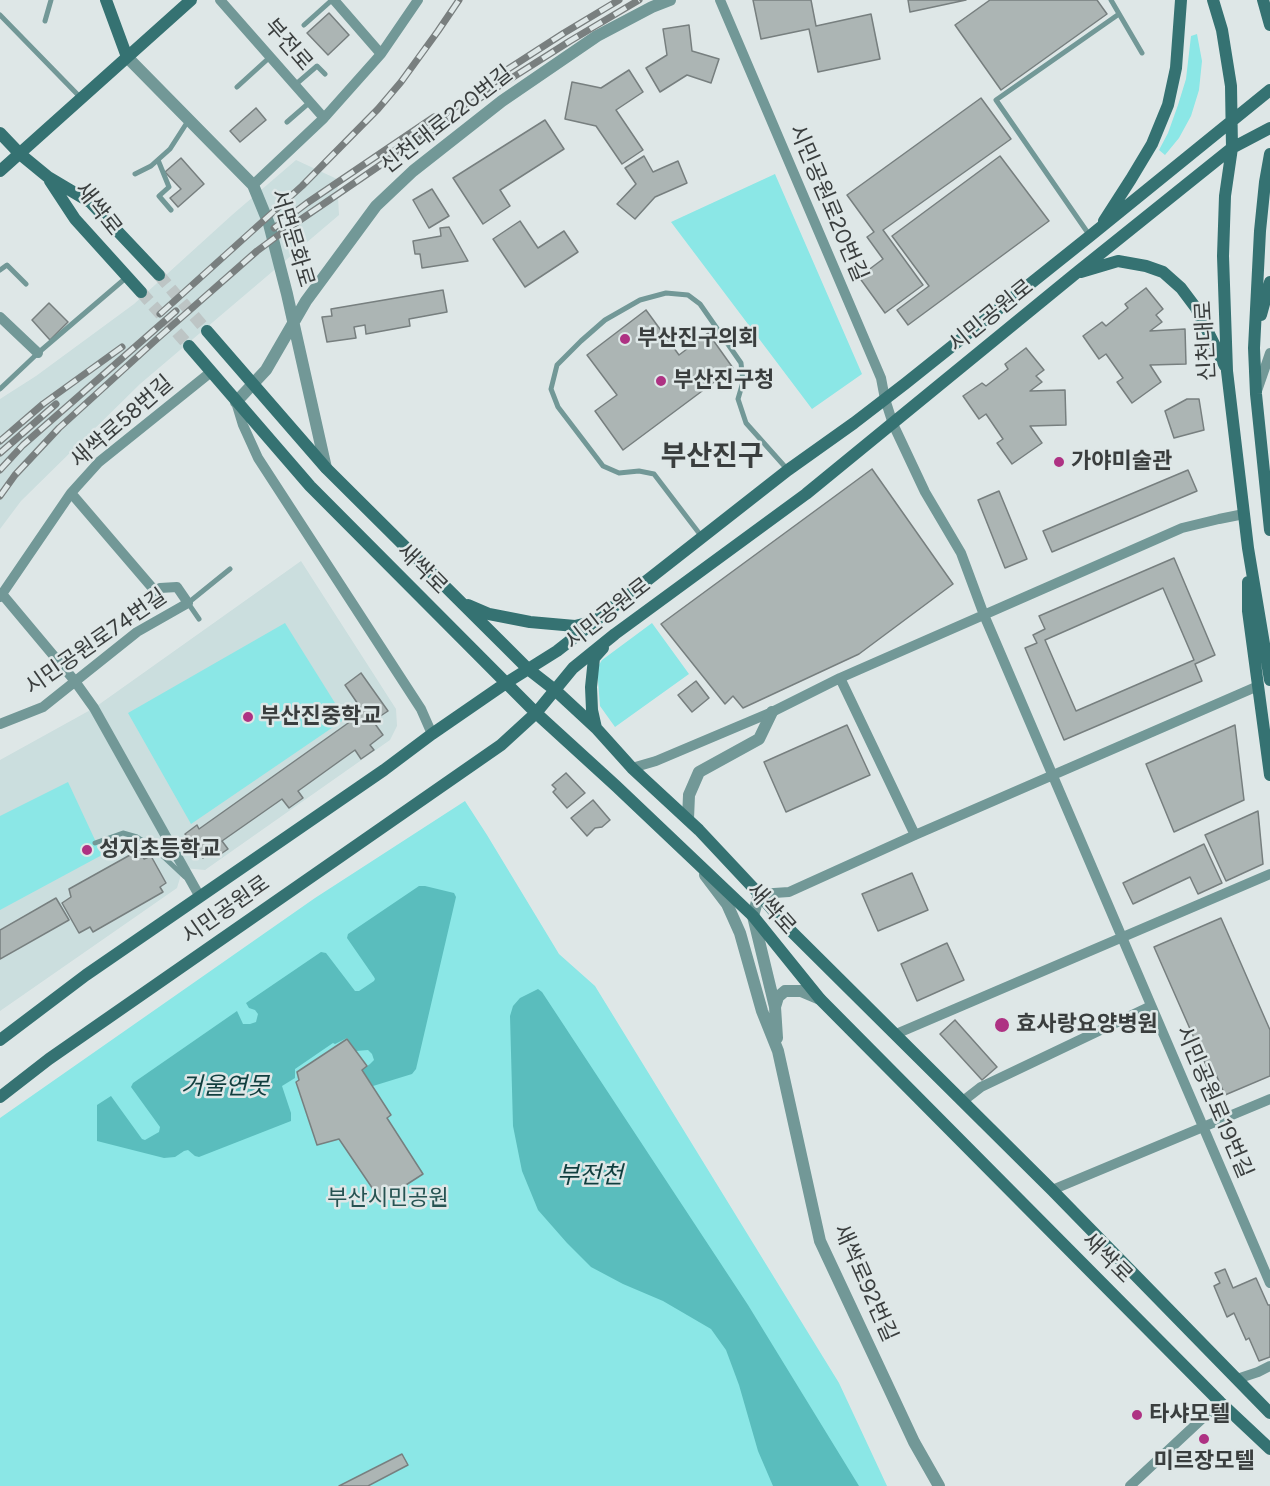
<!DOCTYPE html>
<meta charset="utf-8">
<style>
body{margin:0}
canvas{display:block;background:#dee7e7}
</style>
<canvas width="1270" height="1486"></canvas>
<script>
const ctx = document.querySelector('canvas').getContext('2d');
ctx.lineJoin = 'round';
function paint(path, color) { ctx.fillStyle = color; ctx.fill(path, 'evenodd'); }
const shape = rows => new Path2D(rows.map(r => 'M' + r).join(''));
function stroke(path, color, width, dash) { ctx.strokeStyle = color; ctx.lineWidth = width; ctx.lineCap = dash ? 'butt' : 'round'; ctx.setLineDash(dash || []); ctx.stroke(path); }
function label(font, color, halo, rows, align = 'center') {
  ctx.font = font + ' Figtree,"Noto Sans KR",sans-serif'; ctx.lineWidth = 5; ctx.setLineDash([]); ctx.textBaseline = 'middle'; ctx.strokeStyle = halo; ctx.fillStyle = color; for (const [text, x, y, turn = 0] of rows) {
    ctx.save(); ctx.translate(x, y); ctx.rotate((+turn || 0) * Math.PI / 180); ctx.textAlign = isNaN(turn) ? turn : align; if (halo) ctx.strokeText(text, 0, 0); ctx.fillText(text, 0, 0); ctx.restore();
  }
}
paint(shape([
 [296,160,337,179,339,215,140,384,21,501,0,529,0,399,36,376,134,304,232,215],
 [301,561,396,709,397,726,390,740,205,870,183,868,177,888,0,1011,0,760,94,708]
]), '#cbdede');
paint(shape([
 [1197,34,1202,61,1199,90,1191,116,1179,138,1165,155,1159,150,1168,133,1178,105,1186,79,1191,36],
 [775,174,862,374,812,409,671,222],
 [285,623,345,719,191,824,128,713],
 [652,623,689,674,615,727,600,706,597,668,602,660],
 [68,782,102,855,0,910,0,816],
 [465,801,487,835,559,954,595,986,839,1383,887,1486,0,1486,0,1118,315,898]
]), '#8be7e6');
paint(shape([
 [419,886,425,886,454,893,456,897,416,1069,412,1074,373,1086,362,1070,370,1064,374,1060,372,1054,368,1050,356,1051,347,1038,335,1044,333,1043,295,1069,295,1078,282,1086,291,1113,291,1121,199,1157,195,1156,188,1150,184,1151,175,1157,164,1158,97,1141,97,1105,111,1096,142,1139,145,1140,159,1132,160,1127,131,1087,133,1083,237,1011,243,1024,250,1024,256,1022,258,1014,255,1010,249,1008,246,1003,321,952,326,953,355,991,359,991,374,981,375,979,374,977,347,938,348,934],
 [538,989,542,992,748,1305,859,1486,773,1486,758,1451,739,1385,726,1350,711,1329,663,1301,623,1284,591,1267,567,1243,538,1210,522,1171,513,1126,510,1016,513,1006,520,998]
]), '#5abdbd');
const building = shape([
 [753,0,811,0,816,26,871,14,880,59,818,72,809,29,761,39,753,0],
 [908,0,966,0,910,12,908,0],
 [990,0,1097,0,1107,14,1001,90,955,25,990,0],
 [329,13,349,35,328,55,307,33,329,13],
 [689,25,692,51,719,59,711,83,687,75,660,92,646,68,667,55,663,29,689,25],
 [629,70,643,92,616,110,643,150,622,164,596,126,565,119,572,82,601,88,629,70],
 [981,98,1011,139,883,230,923,285,885,313,859,277,883,259,867,237,874,232,847,195,981,98],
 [256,108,266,120,240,142,230,131,256,108],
 [545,120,564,149,500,190,510,206,483,224,453,178,545,120],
 [644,156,653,172,678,161,687,183,655,197,635,219,617,204,636,184,625,168,644,156],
 [1000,156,1049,221,908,325,897,310,929,286,892,236,1000,156],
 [181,158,204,184,178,207,170,198,181,189,165,172,181,158],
 [432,189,449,216,429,228,413,200,432,189],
 [520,221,538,248,564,231,578,252,525,287,493,239,520,221],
 [449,227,468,261,422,268,420,254,415,254,413,241,441,236,440,228,449,227],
 [1146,288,1163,309,1156,315,1162,322,1150,331,1185,329,1186,364,1150,365,1161,382,1132,403,1117,382,1123,378,1106,354,1099,359,1083,336,1102,322,1106,326,1128,308,1125,304,1146,288],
 [443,290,447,312,409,319,410,326,366,334,365,325,354,327,356,338,327,342,322,317,332,316,331,309,443,290],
 [49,303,68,322,50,340,32,320,49,303],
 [646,310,679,355,708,333,733,368,623,450,595,411,617,395,587,355,646,310],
 [1026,348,1044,370,1036,376,1042,382,1030,391,1065,390,1066,425,1030,426,1042,443,1012,464,997,443,1003,439,986,414,979,419,963,396,982,383,986,386,1008,369,1005,364,1026,348],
 [1187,399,1199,399,1204,430,1174,438,1165,411,1187,399],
 [872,469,953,584,859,654,743,708,733,696,725,704,661,624,872,469],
 [1188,470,1197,491,1052,552,1043,531,1188,470],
 [999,491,1027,559,1005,568,978,500,999,491],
 [1174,558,1215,655,1195,664,1202,681,1064,740,1025,648,1037,643,1033,635,1045,629,1039,616,1174,558],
 [1163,588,1194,660,1076,711,1045,640,1163,588],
 [361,673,388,711,373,721,383,735,370,745,374,750,361,759,355,750,298,791,303,798,289,808,282,799,222,841,228,849,218,856,214,850,203,858,185,834,197,825,199,829,351,721,349,719,362,710,345,685,361,673],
 [696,681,709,698,692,712,678,695,696,681],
 [847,725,870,775,786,812,764,762,847,725],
 [1235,725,1244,800,1174,832,1146,764,1235,725],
 [566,773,585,793,567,808,553,792,556,789,552,785,566,773],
 [593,800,610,820,602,827,595,828,587,836,571,818,593,800],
 [1258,811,1263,864,1226,881,1205,835,1258,811],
 [1204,844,1222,883,1198,894,1190,877,1133,904,1123,883,1204,844],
 [139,850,144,859,151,856,166,883,160,887,163,892,93,932,90,927,79,933,62,903,71,897,69,889,139,850],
 [912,873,928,910,878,931,862,894,912,873],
 [56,898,69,920,0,959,0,930,56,898],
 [1221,918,1270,1030,1270,1076,1225,1095,1214,1070,1209,1072,1154,947,1221,918],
 [947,943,964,980,917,1001,901,964,947,943],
 [955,1020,997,1067,982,1080,940,1034,955,1020],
 [347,1039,367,1066,362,1070,391,1115,387,1118,423,1174,381,1201,339,1139,317,1145,296,1082,299,1080,297,1072,347,1039],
 [1225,1269,1233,1288,1256,1278,1268,1305,1270,1305,1270,1357,1259,1361,1249,1338,1246,1340,1234,1313,1227,1317,1214,1286,1220,1283,1215,1273,1225,1269],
 [402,1454,408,1465,368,1486,339,1486,402,1454]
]);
paint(building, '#acb5b4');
stroke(building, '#777f7f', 1.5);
stroke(shape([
 [159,275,207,331],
 [141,292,189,346]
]), '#bdc5c5', 12, [12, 6]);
stroke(shape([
 [1111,0,1142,53],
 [0,15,80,97],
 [45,21,51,0],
 [304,25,332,0],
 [295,85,317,66,325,74],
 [237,87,270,57],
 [287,122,310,102],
 [158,160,169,187,159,196,171,210],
 [135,174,151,166,170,149,188,121],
 [1090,236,996,100,1119,14],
 [0,270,7,265,26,284],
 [0,389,38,353,127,277],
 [702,537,654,474,639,471,619,473,603,466,558,407,551,389,557,365,581,341,605,320,640,300,666,293,688,295,700,304,741,363,743,382,738,399,746,423,787,469],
 [199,619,188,603,230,569],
 [95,843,123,833,137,837,153,847,185,877]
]), '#729897', 5);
stroke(shape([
 [220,0,324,118],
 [334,0,381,54],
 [720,0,881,378,885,399,893,424,925,492,961,553,984,615,1270,1283],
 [253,185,324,118,381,54,418,0],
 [0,317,38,353],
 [1257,391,1270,353],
 [236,402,243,425,258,458,421,709,432,734],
 [2,594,74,680,94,708,200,897],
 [0,597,71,493,99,462,211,372],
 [840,678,915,835],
 [0,724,43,707,137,632,188,603,177,587,160,588,155,591,71,493],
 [632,768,656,761,772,712,840,678,1182,528,1219,519,1244,514],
 [759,894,789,892,915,835,1258,686],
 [896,1034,1270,874],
 [963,1101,981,1087,1151,1006],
 [1052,1190,1270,1099],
 [1237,1379,1258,1372,1270,1366],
 [1130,1486,1220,1402]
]), '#729897', 10);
stroke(shape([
 [127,57,253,185,269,224,287,294,326,468],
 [236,402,266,370,306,301,376,206,413,171,502,101,597,36,652,7,670,0],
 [688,819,689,795,699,772,759,739,772,712],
 [705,875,727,904,740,933,762,1011,778,1051,820,1241,914,1442,939,1486],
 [759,894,753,916,775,1007,777,1038],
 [775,1007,778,997,785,991,801,991,820,999]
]), '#729897', 12);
stroke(shape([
 [106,0,127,57],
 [1213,0,1222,30,1231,86,1232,148,1225,196,1223,256,1227,371,1248,548,1270,680],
 [1263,0,1270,25],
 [0,133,20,154,48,177,90,202,159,275],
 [1270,154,1265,182,1260,231,1254,348,1256,394,1270,530],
 [0,171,191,0],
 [50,181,75,219,141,292],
 [1104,221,1131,179,1152,144,1168,105,1176,68,1181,0],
 [1081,272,1118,261,1146,266,1163,272,1181,288,1196,308,1225,366],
 [1261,315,1270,282],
 [207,331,326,468,505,646,528,669,555,690,596,728,632,768,699,830,759,894,790,930,1052,1190,1270,1413],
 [189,346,310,486,536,713,616,786,753,916,820,999,1220,1402,1270,1449],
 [1248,582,1248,611,1270,775],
 [468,605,489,614,530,622,575,626,591,622],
 [596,728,592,710,591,687,594,658,603,648],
 [0,1040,86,975,384,770,432,734,506,683,557,651,788,470,854,423,906,383,1090,236,1270,90],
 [0,1097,49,1059,501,745,536,713,573,668,615,634,806,494,1075,274,1232,148,1270,128]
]), '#357272', 12);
const rail = shape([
 [505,71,564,33,619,0],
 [274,228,307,203,434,117],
 [160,314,302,186,378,109,401,82,438,31,459,0],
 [0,441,43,404,122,347],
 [0,453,56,404],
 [0,470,23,445,176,311],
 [0,496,15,475,59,428,158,338,257,251,284,231,458,112,570,41,639,0]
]);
stroke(rail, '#797f7f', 7);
stroke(rail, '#dee7e7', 4.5, [14]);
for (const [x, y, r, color] of [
 [625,339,6,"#ae3283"],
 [661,381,6,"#ae3283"],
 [1059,462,6,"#ae3283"],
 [248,717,6,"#ae3283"],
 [87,850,6,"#ae3283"],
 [1002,1025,8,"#ae3283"],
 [1137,1415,6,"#ae3283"],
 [1204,1439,6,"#ae3283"]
]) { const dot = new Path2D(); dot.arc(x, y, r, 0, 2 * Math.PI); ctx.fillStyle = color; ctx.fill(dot); stroke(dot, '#dee7e7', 2); }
label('22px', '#3a3e3e', '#dee7e7', [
 ["부전로",288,45,49],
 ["신천대로220번길",447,120,-38],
 ["시민공원로20번길",828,203,67],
 ["새싹로",98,209,52],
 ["서면문화로",292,238,73],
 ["시민공원로",991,316,-39],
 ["신천대로",1206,341,-93],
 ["새싹로58번길",122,422,-41],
 ["새싹로",422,569,45],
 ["시민공원로",608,614,-38],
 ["시민공원로74번길",96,642,-35],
 ["새싹로",771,909,48],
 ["시민공원로",226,910,-35],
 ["시민공원로19번길",1214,1102,67],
 ["새싹로",1107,1258,45],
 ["새싹로92번길",865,1283,66]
]);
label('bold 22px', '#3a3e3e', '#dee7e7', [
 ["부산진구의회",637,339],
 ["부산진구청",673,381],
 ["가야미술관",1071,462],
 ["부산진중학교",260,717],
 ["성지초등학교",99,850],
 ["효사랑요양병원",1016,1025],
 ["타샤모텔",1149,1415],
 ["미르장모텔",1204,1462,"center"]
], 'left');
label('22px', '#265352', '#dee7e7', [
 ["부산시민공원",388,1199]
]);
label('italic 24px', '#103e3e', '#dee7e7', [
 ["거울연못",225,1087],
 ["부전천",590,1176]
]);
label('bold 28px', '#3a3e3e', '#dee7e7', [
 ["부산진구",712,457]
]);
</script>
